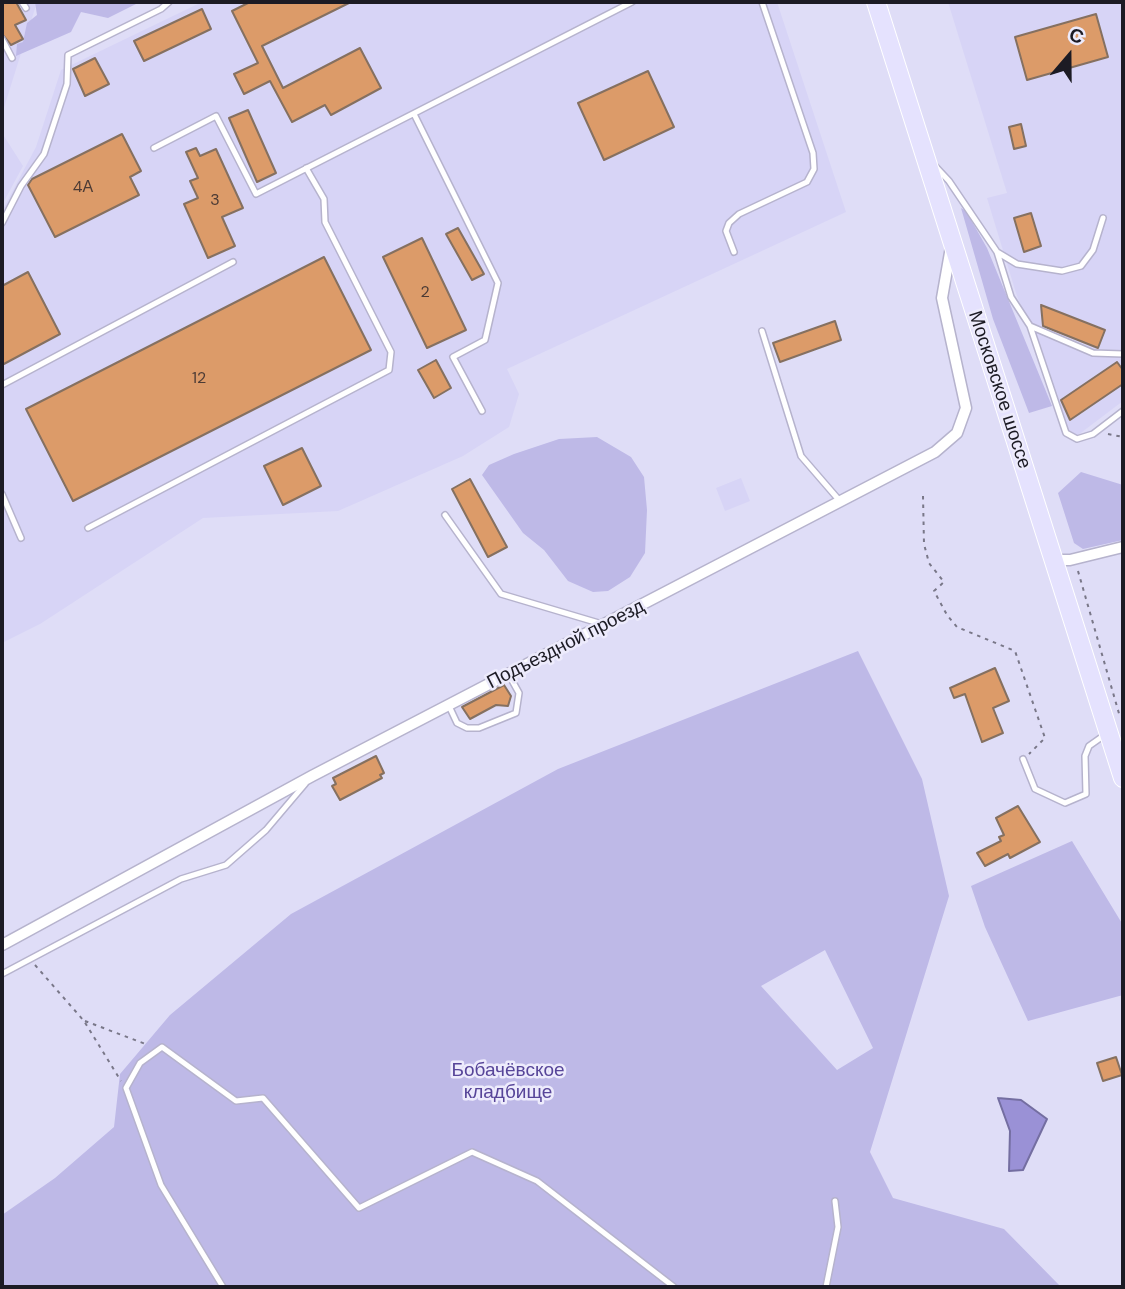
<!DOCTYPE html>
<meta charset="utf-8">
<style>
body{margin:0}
#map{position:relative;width:1125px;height:1289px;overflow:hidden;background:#dfddf7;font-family:"DM Sans",sans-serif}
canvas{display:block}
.frame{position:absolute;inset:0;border:4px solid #1c1b24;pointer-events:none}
.north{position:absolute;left:1034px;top:21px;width:70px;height:70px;-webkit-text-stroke:5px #edebfc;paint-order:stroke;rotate:20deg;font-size:19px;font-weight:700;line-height:28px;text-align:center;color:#1c1b24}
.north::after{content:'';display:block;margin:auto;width:24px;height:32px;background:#1c1b24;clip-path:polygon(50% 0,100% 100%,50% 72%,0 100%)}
</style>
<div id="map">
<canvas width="1125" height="1289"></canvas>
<div class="frame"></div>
<div class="north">С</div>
</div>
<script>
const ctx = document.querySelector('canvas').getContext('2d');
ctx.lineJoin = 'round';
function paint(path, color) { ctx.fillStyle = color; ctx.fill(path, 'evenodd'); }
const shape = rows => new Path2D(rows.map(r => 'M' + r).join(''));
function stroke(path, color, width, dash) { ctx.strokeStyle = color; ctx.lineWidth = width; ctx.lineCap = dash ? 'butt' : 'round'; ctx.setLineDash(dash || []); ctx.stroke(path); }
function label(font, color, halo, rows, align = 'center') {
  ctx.font = font + ' "DM Sans",sans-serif'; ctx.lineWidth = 5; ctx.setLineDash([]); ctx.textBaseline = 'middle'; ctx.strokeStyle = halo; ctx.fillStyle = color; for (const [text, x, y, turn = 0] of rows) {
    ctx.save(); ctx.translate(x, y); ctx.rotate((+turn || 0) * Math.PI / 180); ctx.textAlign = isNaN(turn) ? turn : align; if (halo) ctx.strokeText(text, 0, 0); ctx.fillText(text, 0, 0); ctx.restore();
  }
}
paint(shape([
 [2,2,37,2,2,114],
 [202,2,777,2,846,212,507,369,519,394,509,427,463,456,338,511,203,518,40,624,2,643,2,211,36,147,61,70],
 [948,2,1123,2,1123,401,1078,435,1069,433,1016,293,987,198,1007,193],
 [2,133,23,166,2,205],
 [741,478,750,501,725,511,716,488]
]), '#d7d4f6');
paint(shape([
 [35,2,140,2,108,18,81,12,71,32,16,56,17,44,23,42,27,23,37,15],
 [961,208,966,211,987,248,1052,406,1029,413,993,319],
 [597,437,631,457,644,477,647,510,645,553,630,577,608,591,593,592,568,581,544,550,523,533,482,475,489,465,514,454,559,439],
 [1081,472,1123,485,1123,540,1083,549,1074,543,1058,493],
 [858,651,922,779,949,896,870,1152,893,1198,1004,1229,1061,1287,2,1287,2,1215,55,1178,114,1127,120,1074,170,1015,291,914,558,769],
 [825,950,873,1048,837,1070,761,986],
 [1072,841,1123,925,1123,995,1028,1021,985,927,971,886]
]), '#beb9e7');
const water = shape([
 [998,1098,1021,1100,1047,1119,1023,1170,1009,1171,1010,1131,998,1098]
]);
paint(water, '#9a91d6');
stroke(water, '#746ea1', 2);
const building = shape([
 [2,2,16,2,26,20,15,25,23,39,11,45,2,34,2,2],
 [250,2,351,2,262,46,283,88,360,48,381,88,331,115,325,105,292,122,270,81,244,94,234,74,258,63,232,11,250,2],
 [202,9,211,29,144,61,134,41,202,9],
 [1096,14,1108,57,1027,80,1015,37,1096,14],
 [95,58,109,84,85,96,73,69,95,58],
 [648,71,674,127,604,160,578,103,648,71],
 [248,110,276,173,257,182,229,118,248,110],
 [1021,124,1026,146,1014,149,1009,127,1021,124],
 [122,134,141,171,130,177,139,195,55,237,28,185,32,179,122,134],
 [196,148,200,156,216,149,243,208,222,217,235,246,208,258,184,204,198,198,190,181,198,178,186,152,196,148],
 [1031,213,1041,246,1024,252,1014,218,1031,213],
 [458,228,484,274,472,280,446,234,458,228],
 [422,238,466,330,427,348,383,257,422,238],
 [324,257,371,350,73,501,26,409,324,257],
 [28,272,60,334,2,365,2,286,28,272],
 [1041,305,1105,330,1098,348,1043,326,1041,305],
 [835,321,841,340,780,362,773,343,835,321],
 [436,360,451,388,434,398,418,370,436,360],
 [1117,362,1123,370,1123,384,1070,420,1061,400,1117,362],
 [302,448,321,486,283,505,264,466,302,448],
 [470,479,507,547,488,557,452,489,470,479],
 [995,668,1009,701,993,708,1003,733,982,742,965,694,954,698,950,688,995,668],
 [504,685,511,696,508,706,496,705,470,719,462,707,504,685],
 [376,756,384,773,380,775,382,778,340,800,332,786,336,784,333,778,376,756],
 [1018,806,1040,842,1010,858,1008,854,985,866,977,853,1001,841,999,837,1004,835,996,818,1018,806],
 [1116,1057,1122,1075,1103,1081,1097,1063,1116,1057]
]);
paint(building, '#dc9b69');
stroke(building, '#857060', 2);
const service = shape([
 [22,2,26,8],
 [2,39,12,58],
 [414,114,498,283,485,340,453,357,482,411],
 [154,148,216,116,256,194,632,2],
 [935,166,949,181,997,252,1017,264,1062,271,1081,266,1093,250,1103,218],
 [2,223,21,186,44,154,67,84,68,55,161,9,169,2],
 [734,252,726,231,729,223,739,214,807,182,814,169,813,153,762,2],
 [997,252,1011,297,1030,326,1093,353,1123,354],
 [1030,326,1066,433,1077,439,1093,434,1123,411],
 [762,331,801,456,839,500],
 [2,385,233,262],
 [2,494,21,538],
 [445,515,501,594,602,624],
 [88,528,389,370,391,352,325,222,324,199,306,168],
 [449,706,457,723,467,728,479,728,516,713,519,693,509,675],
 [1023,759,1035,789,1065,803,1086,794,1085,756,1089,746,1106,734],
 [2,974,181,879,226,865,266,830,305,784],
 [223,1287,161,1185,126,1088,140,1063,162,1047,236,1101,263,1098,359,1208,472,1152,537,1181,674,1287],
 [826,1287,838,1227,835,1201]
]);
const minor = shape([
 [1055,560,1070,560,1123,547],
 [2,945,312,776,935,452,957,433,966,408,942,298,951,247]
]);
const primary = shape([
 [876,2,1123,778]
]);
stroke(service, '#b6b3cd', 8);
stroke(minor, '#b6b3cd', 13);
stroke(primary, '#fff', 20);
stroke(shape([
 [1108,434,1123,437],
 [923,496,924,544,929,563,944,582,934,591,947,615,957,627,1015,651,1045,738,1029,754],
 [1078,571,1120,717],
 [35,965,84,1021,121,1081],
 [85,1021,148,1045]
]), '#797788', 2, [3.5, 5]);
stroke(service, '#fff', 5);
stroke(minor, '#fff', 10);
stroke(primary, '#e5e2fe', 18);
label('16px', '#4c3b35', null, [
 ["4А",83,188],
 ["3",215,201],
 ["2",425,293],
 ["12",199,379]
]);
label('19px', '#1c1b24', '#edebfc', [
 ["Московское шоссе",999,390,72],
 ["Подъездной проезд",566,645,-27]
]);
label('19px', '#574599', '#edebfc', [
 ["Бобачёвское",508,1071],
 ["кладбище",508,1093]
]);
</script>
